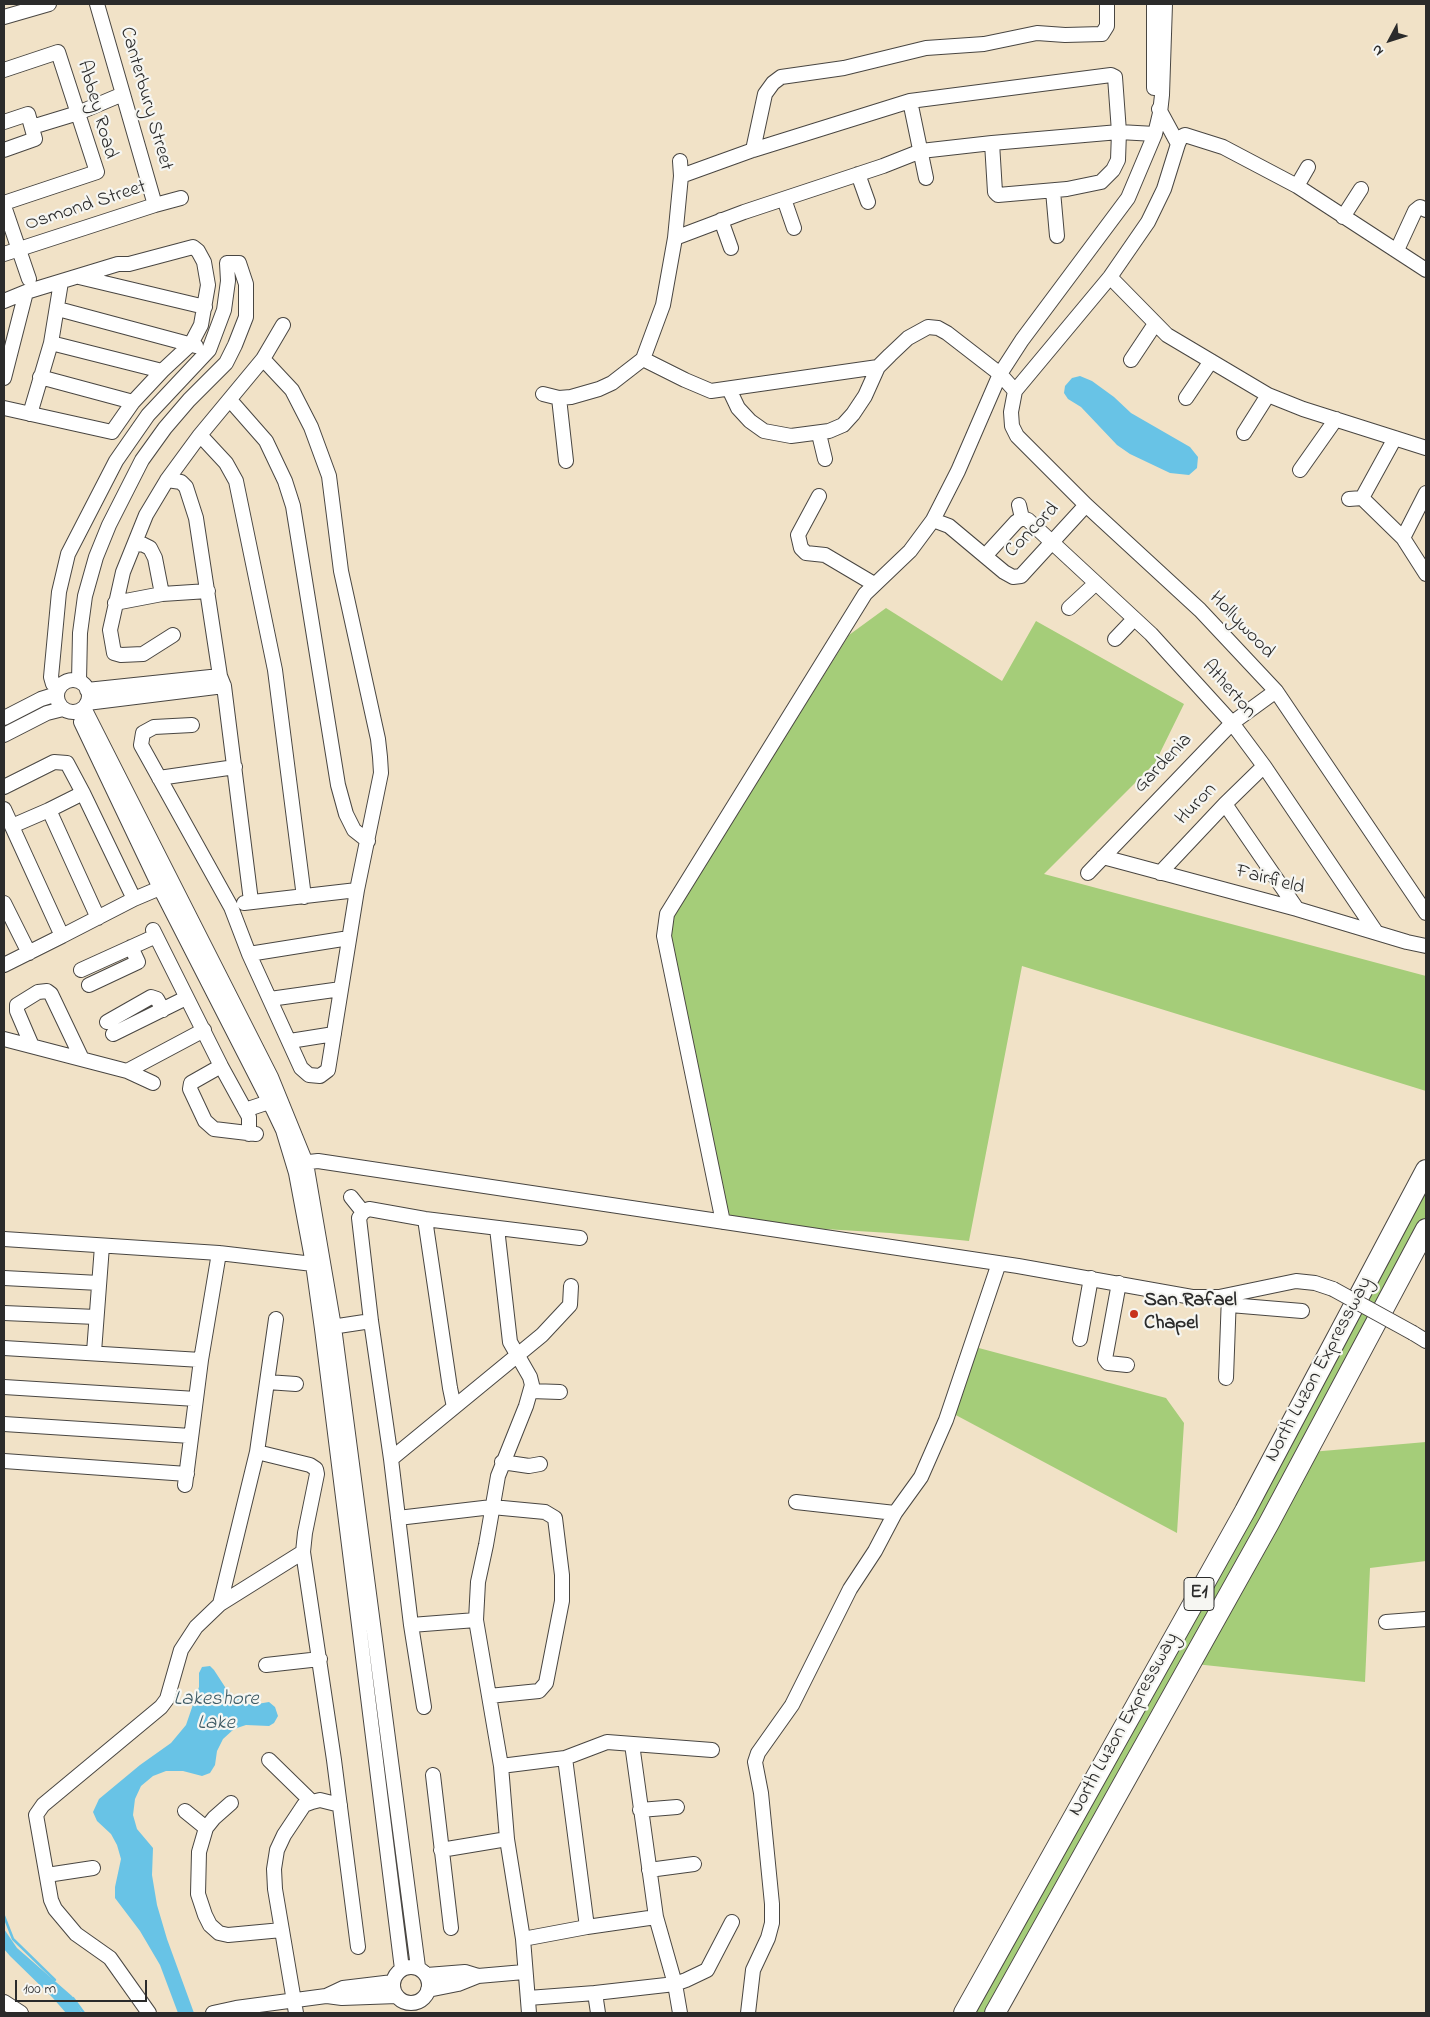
<!DOCTYPE html>
<style>
body{margin:0}
#map{position:relative;width:1430px;height:2017px;overflow:hidden;background:#f1e2c7;font-family:"Indie Flower",sans-serif}
canvas{display:block}
.frame{position:absolute;inset:0;border:5px solid #2b2b2b;pointer-events:none}
.north{position:absolute;left:1365px;top:15px;width:50px;height:50px;-webkit-text-stroke:4px #f6f6f2;paint-order:stroke;rotate:230deg;font-size:14px;font-weight:700;line-height:20px;text-align:center;color:#2b2b2b}
.north::after{content:'';display:block;margin:auto;width:18px;height:22px;background:#2b2b2b;clip-path:polygon(50% 0,100% 100%,50% 72%,0 100%)}
.scale{position:absolute;left:15px;top:1980px;width:132px;height:22px;box-sizing:border-box;border:2px solid #2b2b2b;border-top:0;padding-left:6px;font-size:15px;line-height:18px;white-space:nowrap;color:#2b2b2b;-webkit-text-stroke:4px #f6f6f2;paint-order:stroke}
</style>
<div id="map">
<canvas width="1430" height="2017"></canvas>
<div class="frame"></div>
<div class="north">N</div>
<div class="scale">100 m</div>
</div>
<script>
const ctx = document.querySelector('canvas').getContext('2d');
ctx.lineJoin = 'round';
function paint(path, color) { ctx.fillStyle = color; ctx.fill(path, 'evenodd'); }
const shape = rows => new Path2D(rows.map(r => 'M' + r).join(''));
function stroke(path, color, width, dash) { ctx.strokeStyle = color; ctx.lineWidth = width; ctx.lineCap = dash ? 'butt' : 'round'; ctx.setLineDash(dash || []); ctx.stroke(path); }
function label(font, color, halo, rows, align = 'center') {
  ctx.font = font + ' "Indie Flower",sans-serif'; ctx.lineWidth = 4.5; ctx.setLineDash([]); ctx.textBaseline = 'middle'; ctx.strokeStyle = halo; ctx.fillStyle = color; for (const [text, x, y, turn = 0] of rows) {
    ctx.save(); ctx.translate(x, y); ctx.rotate((+turn || 0) * Math.PI / 180); ctx.textAlign = isNaN(turn) ? turn : align; if (halo) ctx.strokeText(text, 0, 0); ctx.fillText(text, 0, 0); ctx.restore();
  }
}
paint(shape([
 [886,608,1002,681,1036,621,1184,704,1155,763,1044,874,1426,976,1426,1091,1022,966,969,1241,890,1233,792,1227,729,1217,694,1063,670,945,669,922,849,635],
 [1426,1186,1426,1220,991,2013,971,2013],
 [975,1347,1166,1398,1184,1423,1177,1533,952,1413],
 [1426,1442,1426,1561,1370,1568,1365,1682,1195,1664,1311,1452]
]), '#a5cd79');
paint(shape([
 [1080,376,1092,381,1114,397,1131,413,1190,447,1198,457,1197,468,1189,475,1170,473,1130,454,1117,445,1081,407,1068,399,1064,393,1065,386,1072,378],
 [210,1666,214,1670,227,1690,238,1699,251,1705,269,1702,275,1707,278,1716,274,1723,269,1726,246,1725,234,1729,223,1739,217,1751,215,1765,210,1773,202,1776,183,1771,166,1771,153,1776,141,1786,135,1799,133,1815,137,1829,153,1848,152,1875,157,1905,167,1939,194,2013,178,2013,160,1965,140,1931,115,1898,115,1887,121,1859,117,1845,111,1834,97,1821,93,1812,99,1799,140,1765,171,1743,186,1725,199,1687,199,1673,202,1667],
 [4,1929,17,1948,72,1996,82,2013,66,2013,52,1997,10,1956,4,1949]
]), '#68c3e6');
stroke(shape([
 [4,1916,13,1939,55,1980],
 [73,1998,84,2013]
]), '#68c3e6', 2.5);
const minor = shape([
 [97,4,155,205],
 [1154,4,1154,88],
 [4,17,49,4],
 [4,70,58,52,97,172,4,203],
 [910,101,926,178],
 [1159,109,1178,144],
 [4,122,28,114,35,139,4,150],
 [32,127,78,113,123,94],
 [753,150,765,94,773,83,781,77,844,68,926,48,984,44,1037,33,1065,35,1102,34,1107,26,1107,4],
 [858,174,868,202],
 [681,176,753,150,910,101,1111,75,1115,77,1119,132,1118,160,1113,170,1101,182,1067,189,998,195,995,192,992,143],
 [1297,186,1308,167],
 [1053,191,1057,236],
 [784,199,794,228],
 [4,206,29,279],
 [1343,217,1361,189],
 [721,220,731,248],
 [675,238,744,212,883,166,921,151,992,143,1119,132,1155,134],
 [1397,250,1415,211,1420,207,1426,210],
 [4,254,155,205,181,198],
 [1426,270,1297,186,1223,147,1185,135,1181,137,1178,144,1164,189,1148,222,1110,277,1015,391,1011,412,1012,426,1017,436,1086,505,1200,610,1276,691,1426,913],
 [79,277,205,307],
 [1110,277,1167,335,1268,395,1303,409,1426,448],
 [4,301,26,292,118,264,129,264,193,247,198,251,204,262,208,285,201,325,191,344,162,371,133,402,112,432],
 [58,309,196,346],
 [51,343,162,371],
 [643,359,685,380,711,391,878,367],
 [1131,360,1155,324],
 [40,377,133,402],
 [4,378,26,292],
 [729,389,738,408,750,421,764,431,791,436,829,431,843,425,853,414,865,396,878,367,890,355,908,338,928,327,938,328,947,333,1000,374,1015,391],
 [543,394,559,398,571,397,599,389,612,383,643,359,663,305,675,238,681,176,680,161],
 [559,398,566,461],
 [1186,398,1211,361],
 [230,400,266,441,285,481,293,506,338,785,346,814,354,830,368,841],
 [4,408,112,432],
 [30,414,51,343,61,282],
 [1244,433,1268,395],
 [819,434,825,459],
 [200,435,226,463,236,481,275,670,304,897],
 [1300,470,1336,419],
 [167,480,181,482,186,487,196,518,220,676,224,686,251,901],
 [819,496,798,535,801,548,806,553,825,555,874,584],
 [1362,498,1395,438],
 [1349,499,1362,498,1403,538,1426,574],
 [1019,505,1022,518,1028,520,1151,634,1232,723,1264,766,1376,932],
 [933,520,949,526,1004,572,1013,577,1021,576,1086,505],
 [1403,538,1426,493],
 [134,545,142,544,150,548,155,558,162,594],
 [985,556,1016,522,1022,518],
 [115,603,162,594,208,591],
 [1069,608,1096,583],
 [173,635,143,654,121,655,114,653,110,630,123,572,146,515,167,480,200,435,263,359,283,325],
 [1115,639,1134,619],
 '57 696a16 16 0 1 1 32 0a16 16 0 1 1-32 0Z',
 [59,688,53,684,51,677,59,592,68,554,116,461,148,415,209,350,224,310,228,281,227,263,239,263,246,284,246,317,235,345,226,363,189,400,165,428,142,460,109,525,96,557,85,596,80,633,79,681],
 [87,690,220,676],
 [87,703,224,686],
 [84,708,271,1077,306,1163,334,1327,418,1967],
 [4,718,41,699,57,694],
 [81,722,160,888,273,1109,283,1130,296,1173,313,1264,322,1329,402,1969],
 [192,725,154,727,143,733,141,745,231,907,249,954,301,1068,309,1075,320,1076,328,1070,329,1064,357,890,381,773,380,757,378,739,341,571,329,476,311,427,292,390,263,359],
 [4,735,47,713,63,709],
 [159,778,235,767],
 [4,787,54,762,67,763,83,793,134,899,62,936,4,809],
 [1225,804,1297,909],
 [49,810,83,793],
 [12,826,49,810,98,918],
 [1103,857,1297,909,1407,942,1426,946],
 [1088,873,1232,723,1276,691],
 [1160,873,1225,804,1264,766],
 [134,899,160,888],
 [4,903,29,953],
 [244,903,357,890],
 [153,930,221,1066,249,1117,249,1134],
 [249,954,349,938],
 [4,965,62,936],
 [81,970,156,936],
 [89,985,138,962,131,947],
 [270,999,341,989],
 [107,1022,151,997,157,999,163,1010],
 [113,1034,186,998],
 [4,1039,127,1071,153,1083],
 [290,1041,334,1034],
 [32,1046,17,1011,17,1005,38,992,47,991,51,994,82,1059],
 [221,1066,191,1083,190,1089,205,1121,214,1129,256,1134],
 [127,1071,204,1030],
 [245,1110,278,1099],
 [301,1169,309,1162,318,1161,1018,1266,1192,1297,1219,1297,1296,1281,1315,1283,1333,1289],
 [351,1197,363,1212],
 [425,1219,450,1388,454,1407],
 [723,1222,664,936,667,914,865,594,910,551,933,520,958,471,1000,374,1022,340,1128,198,1155,134,1160,113,1162,95,1165,4],
 [497,1228,510,1342,530,1377,532,1385,526,1406,498,1476,486,1545,478,1582,476,1620,501,1766,507,1839,523,1939,529,2013],
 [4,1239,219,1253,313,1264,320,1263],
 [4,1278,99,1283],
 [1119,1283,1105,1359,1108,1363,1127,1365],
 [1230,1305,1302,1311],
 [4,1313,96,1317],
 [325,1328,371,1321],
 [1413,1333,1426,1341],
 [1080,1339,1091,1278],
 [4,1348,201,1360,219,1253],
 [94,1352,102,1246],
 [1226,1378,1229,1295],
 [267,1382,296,1384],
 [4,1387,196,1399],
 [531,1391,560,1392],
 [4,1424,191,1436],
 [257,1452,310,1465,316,1469,317,1474,305,1533,303,1552,334,1760,358,1947],
 [391,1459,542,1335,570,1305,571,1286],
 [4,1461,187,1474],
 [502,1462,529,1466,540,1464],
 [185,1485,201,1360],
 [796,1502,895,1513,921,1477,946,1420,999,1263],
 [398,1518,492,1507,545,1512,555,1518,562,1575,562,1601,546,1683,539,1691,489,1696],
 [220,1604,257,1452,276,1319],
 [1386,1622,1426,1619],
 [411,1625,476,1620],
 [266,1665,320,1659],
 [424,1707,411,1625,391,1459,371,1321,359,1218,363,1212,369,1209,425,1219,580,1238],
 [632,1744,656,1917,675,1984,680,2013],
 [565,1758,587,1927],
 [269,1760,312,1802,320,1800,340,1805],
 [501,1766,565,1758,607,1742,712,1750],
 [433,1775,451,1928],
 [231,1803,214,1818,206,1828,199,1852,198,1894,205,1915,210,1925,219,1933,228,1935,282,1930],
 [640,1810,677,1807],
 [185,1811,206,1828],
 [441,1850,507,1839],
 [649,1870,694,1864],
 [47,1875,93,1868],
 [523,1939,587,1927,656,1917],
 '393 1985a18 18 0 1 1 36 0a18 18 0 1 1-36 0Z',
 [427,1975,465,1972,478,1976,524,1972],
 [428,1990,458,1984,478,1976],
 [595,1993,598,2013],
 [327,1996,342,1998,397,1996],
 [528,1998,595,1993,675,1984,686,1980,707,1970,732,1922],
 [4,2002,21,2013],
 [149,2013,110,1958,76,1934,55,1909,51,1900,36,1815,43,1805,161,1707,167,1699,181,1650,196,1627,220,1604,303,1552],
 [213,2013,236,2008,326,1996,343,1988,393,1982],
 [296,2013,275,1889,274,1869,277,1850,284,1835,304,1805,312,1802],
 [748,2013,753,1970,768,1938,772,1923,772,1904,761,1793,755,1762,758,1753,792,1705,850,1589,875,1551,895,1513]
]);
const highway = shape([
 [964,2013,1245,1511,1426,1170],
 [995,2013,1269,1523,1426,1229]
]);
stroke(minor, '#494642', 16);
stroke(highway, '#494642', 22);
stroke(minor, '#fff', 14);
stroke(highway, '#fff', 20);
const minorBridge = shape([
 [1333,1289,1413,1333]
]);
stroke(minorBridge, '#494642', 16, []);
stroke(minorBridge, '#fff', 14);
for (const [x, y, r, color] of [
 [1134,1314,5,"#c8321e"]
]) { const dot = new Path2D(); dot.arc(x, y, r, 0, 2 * Math.PI); ctx.fillStyle = color; ctx.fill(dot); stroke(dot, '#f6f6f2', 2); }
for (const [x, y, w] of [
 [1199,1594,30]
]) { const box = new Path2D(); box.roundRect(x - w / 2, y - 16.5, w, 33, 4); ctx.fillStyle = '#f6f6f2'; ctx.fill(box); stroke(box, '#2b2b2b', 1); }
label('bold 19px', '#2b2b2b', null, [
 ["E1",1199,1594]
]);
label('20px', '#2b2b2b', '#f6f6f2', [
 ["Canterbury Street",145,99,74],
 ["Abbey Road",96,110,74],
 ["Osmond Street",86,207,-18],
 ["Concord",1033,531,-46],
 ["Hollywood",1241,626,46],
 ["Atherton",1228,690,48],
 ["Gardenia",1164,764,-46],
 ["Huron",1197,805,-46],
 ["Fairfield",1270,881,15],
 ["North Luzon Expressway",1320,1370,-62],
 ["North Luzon Expressway",1125,1725,-61]
]);
label('bold 20px', '#2b2b2b', '#f6f6f2', [
 ["San Rafael",1144,1302],
 ["Chapel",1144,1325]
], 'left');
label('italic 21px', '#3d5963', '#f6f6f2', [
 ["Lakeshore",216,1701],
 ["Lake",216,1725]
]);
</script>
